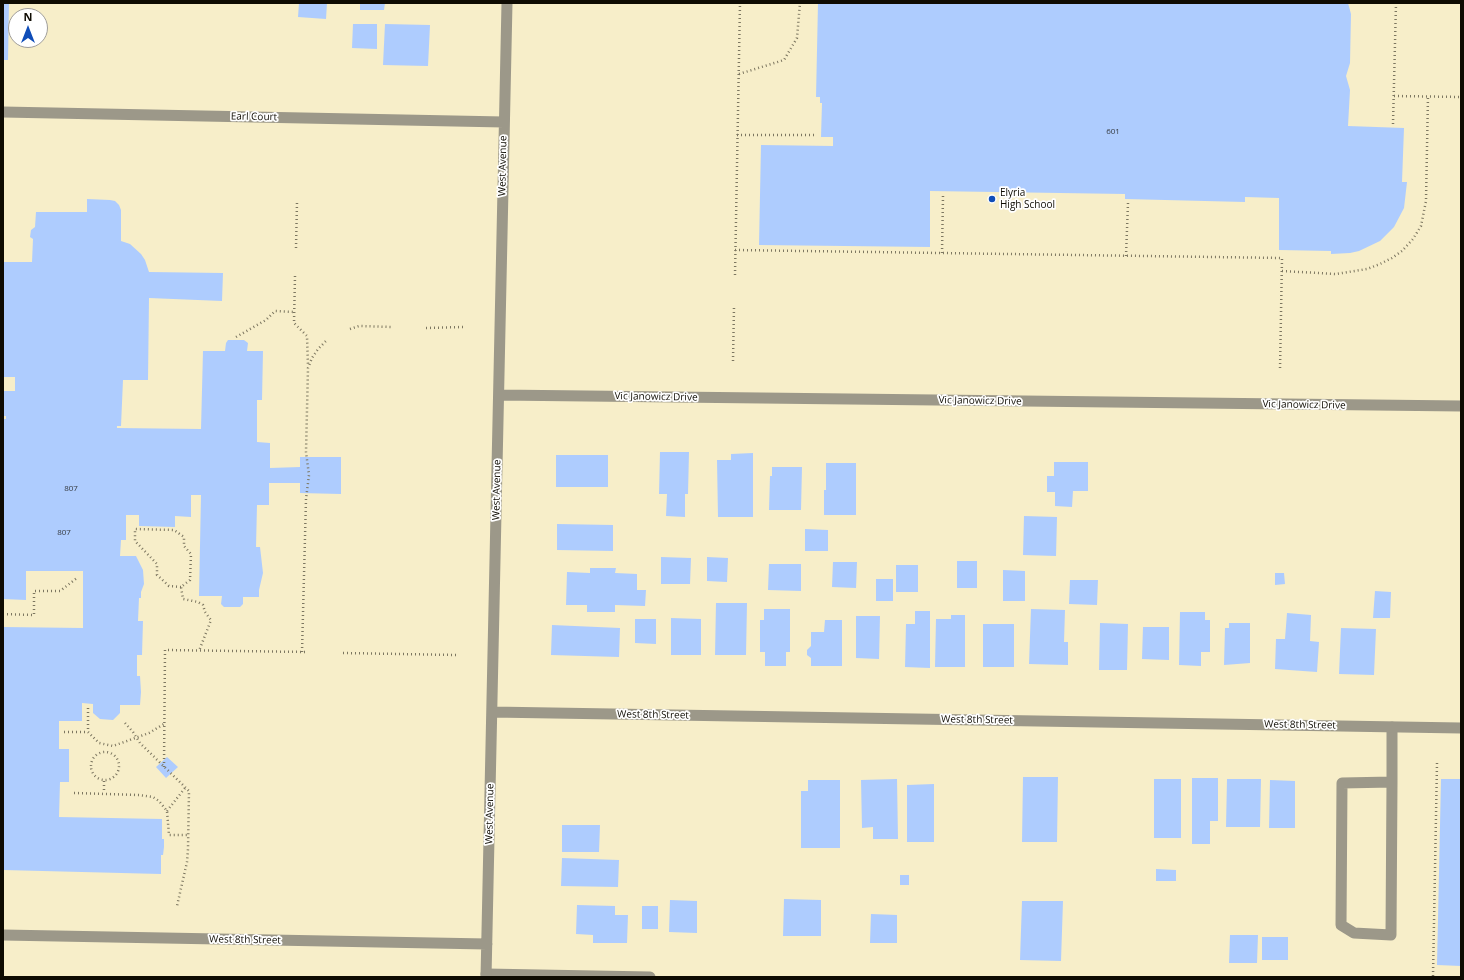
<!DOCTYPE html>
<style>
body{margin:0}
#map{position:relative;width:1464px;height:980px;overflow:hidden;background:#f7eec9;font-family:"Open Sans",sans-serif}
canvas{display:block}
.frame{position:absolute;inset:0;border:4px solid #0e0b02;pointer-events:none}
.north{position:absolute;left:8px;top:8px;width:40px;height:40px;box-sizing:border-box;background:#fff;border:1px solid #9f9d9a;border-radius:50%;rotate:0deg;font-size:11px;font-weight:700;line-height:16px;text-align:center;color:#0e0b02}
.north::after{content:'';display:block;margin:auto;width:14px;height:18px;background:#0f4db8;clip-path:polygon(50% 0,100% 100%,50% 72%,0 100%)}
</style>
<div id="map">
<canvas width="1464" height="980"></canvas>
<div class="frame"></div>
<div class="north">N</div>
</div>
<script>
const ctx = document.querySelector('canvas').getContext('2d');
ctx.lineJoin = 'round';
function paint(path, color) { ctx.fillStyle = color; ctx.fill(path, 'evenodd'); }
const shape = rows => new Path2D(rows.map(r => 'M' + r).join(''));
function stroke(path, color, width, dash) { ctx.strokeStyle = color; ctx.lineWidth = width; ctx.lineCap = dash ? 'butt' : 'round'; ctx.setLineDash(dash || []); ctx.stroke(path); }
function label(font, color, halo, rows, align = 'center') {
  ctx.font = font + ' "Open Sans",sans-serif'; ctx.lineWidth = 3.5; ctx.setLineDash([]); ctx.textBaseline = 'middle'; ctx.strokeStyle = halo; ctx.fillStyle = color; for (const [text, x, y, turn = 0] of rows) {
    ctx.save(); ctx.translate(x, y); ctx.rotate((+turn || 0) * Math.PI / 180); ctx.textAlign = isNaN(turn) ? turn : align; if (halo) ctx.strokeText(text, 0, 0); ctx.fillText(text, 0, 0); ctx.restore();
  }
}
paint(shape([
 [3,3,9,3,8,60,3,60],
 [299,3,327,3,326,19,298,17],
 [360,3,385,3,384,10,360,10],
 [818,3,1348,3,1351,14,1350,63,1346,76,1350,90,1348,126,1404,128,1402,182,1407,182,1404,208,1394,227,1380,241,1359,251,1350,253,1331,254,1331,251,1279,250,1279,198,1245,197,1245,202,1125,199,1125,194,930,191,930,247,759,245,761,145,833,146,833,137,821,137,822,103,820,103,820,97,816,97],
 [353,24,377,24,377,49,352,48],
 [385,24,430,25,428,66,383,65],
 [87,199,110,200,115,201,119,205,121,210,121,241,130,244,141,254,145,260,149,272,223,273,222,301,149,298,148,380,123,380,121,426,117,426,117,428,201,429,203,351,225,351,226,343,228,340,244,340,248,343,247,351,263,351,262,400,257,400,257,442,270,443,270,468,300,467,300,457,341,457,341,494,300,493,300,483,269,483,269,505,257,505,256,547,260,547,263,573,259,590,259,597,243,597,243,604,240,607,224,607,221,604,222,596,199,596,201,495,191,495,191,517,175,516,175,527,139,526,139,515,126,515,126,540,121,540,120,556,136,556,143,570,144,584,141,592,141,598,139,598,138,621,143,621,142,655,137,655,137,676,140,676,141,692,140,705,120,705,120,713,113,720,100,719,93,713,93,704,82,703,82,721,59,721,59,749,69,749,69,782,60,782,59,817,162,819,162,839,164,839,164,847,163,855,161,855,161,874,3,870,3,627,83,628,83,571,26,571,26,600,3,599,3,419,6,419,6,416,3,416,3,391,15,391,15,377,3,377,3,262,32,262,33,239,30,237,31,230,35,227,36,212,87,212],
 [660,452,689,452,688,494,685,494,685,517,666,516,667,494,659,494],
 [753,453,753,517,718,517,717,460,731,460,731,454],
 [556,455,608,455,608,487,556,487],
 [1054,462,1088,462,1088,491,1073,491,1072,507,1055,506,1055,492,1047,492,1047,476,1054,476],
 [826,463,856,463,856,515,824,515,824,490,826,490],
 [772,467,802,467,801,510,769,510,770,476,772,476],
 [1024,516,1057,517,1056,556,1023,555],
 [557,524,613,525,613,551,557,550],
 [805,529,828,530,828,551,805,551],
 [661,557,691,558,690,584,661,584],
 [707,557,728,558,727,582,707,581],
 [957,561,977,561,977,588,957,588],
 [833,562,857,562,856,588,832,587],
 [769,564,801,564,801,591,768,590],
 [896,565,918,565,918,592,896,592],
 [590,568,616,568,615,573,637,574,637,590,646,590,645,606,615,605,615,612,587,612,587,605,566,605,567,572,590,573],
 [1003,570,1025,571,1025,601,1003,601],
 [1275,573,1284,573,1285,584,1275,585],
 [876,579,893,579,893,601,876,601],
 [1070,580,1098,580,1097,605,1069,604],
 [1375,591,1391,592,1390,618,1373,618],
 [716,603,747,603,746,655,715,655],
 [764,609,790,609,790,652,786,652,786,666,765,666,765,652,760,652,760,620,764,620],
 [1031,609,1065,610,1064,642,1068,642,1068,665,1029,664],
 [915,611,930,611,930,668,905,667,906,624,915,624],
 [1180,612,1205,612,1205,620,1210,620,1210,652,1201,652,1201,666,1179,665],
 [1287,613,1311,615,1310,641,1319,642,1317,672,1275,669,1276,639,1285,639],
 [951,615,965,615,965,667,935,667,936,619,951,619],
 [856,616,880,616,879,659,856,658],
 [671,618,701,619,701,655,671,655],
 [635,619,656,619,656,644,635,643],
 [825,620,842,620,842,666,811,666,811,658,807,655,807,650,811,646,811,632,824,632],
 [1100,623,1128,624,1127,670,1099,670],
 [1229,623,1250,623,1250,663,1224,665,1225,628,1229,628],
 [983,624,1014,624,1014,667,983,667],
 [552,625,620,628,619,657,551,655],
 [1143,627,1169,627,1169,660,1142,659],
 [1341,628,1376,629,1374,675,1339,674],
 [167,757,178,767,166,778,156,767],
 [1023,777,1058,777,1057,842,1022,842],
 [1192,778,1218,778,1218,821,1210,821,1210,844,1192,844],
 [897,779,898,839,873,839,873,827,862,828,861,780],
 [1154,779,1181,779,1181,838,1154,838],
 [1227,779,1261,779,1260,827,1226,827],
 [1441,779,1461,779,1461,966,1437,965],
 [808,780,840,780,840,848,801,848,801,791,808,791],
 [1270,780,1295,781,1295,828,1269,828],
 [934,784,934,842,907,842,907,785],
 [562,825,600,825,599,852,562,852],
 [562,858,619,860,618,887,561,886],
 [1156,869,1176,870,1176,881,1156,881],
 [900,875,909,875,909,885,900,885],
 [784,899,821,900,821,936,783,936],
 [670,900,697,901,697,933,669,932],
 [1022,901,1063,901,1061,961,1020,960],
 [577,905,615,906,615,915,628,915,627,943,593,943,593,935,576,934],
 [642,906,658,906,658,929,642,929],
 [871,914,897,915,897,943,870,943],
 [1230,935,1258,935,1257,963,1229,963],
 [1262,937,1288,937,1288,960,1262,960]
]), '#aeccfe');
stroke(shape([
 [739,74,784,60,797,38,800,3],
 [1394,96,1461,97],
 [1393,124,1396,3],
 [737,135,817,135],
 [296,248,297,202],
 [735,250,1282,258,1280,370],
 [942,253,943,196],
 [1126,256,1128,203],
 [1282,271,1336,274,1367,269,1380,264,1392,258,1402,251,1413,239,1421,226,1426,201,1428,96],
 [735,275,740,3],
 [295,276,294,323,307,336,308,366],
 [426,328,463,327],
 [350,329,359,326,392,327],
 [236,337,266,320,275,311,295,312],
 [733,361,734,307],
 [181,587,169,586,157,575,157,564,135,541,135,529,174,530,184,537,184,546,191,554,190,580,181,587,183,599,198,602,203,605,205,612,211,620,199,651],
 [3,614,34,615,34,591,60,591,77,578],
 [302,652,306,499,309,475,306,452,308,368,312,358,318,349,327,340],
 [343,653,456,655],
 [88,708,88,732,99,743,113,746,149,733,164,724],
 [125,723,133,732,140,743,189,791,188,849,187,862,177,906],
 [64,732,88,732],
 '91 766a14 14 0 1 1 28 0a14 14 0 1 1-28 0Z',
 [164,767,165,650,306,652],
 [104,781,104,793],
 [74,793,139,795,153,797,159,801,167,811,169,835,189,835],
 [167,811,185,788],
 [1433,976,1437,763]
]), '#7c7660', 2.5, [1, 3]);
stroke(shape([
 [1392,727,1392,782,1391,935,1354,933,1341,925,1342,783,1392,782],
 [486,974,650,977]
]), '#9c9889', 11);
stroke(shape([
 [3,112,504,122],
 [499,395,1461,406],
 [492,712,1461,728],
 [3,935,487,944],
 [486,977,507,3]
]), '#9c9889', 11);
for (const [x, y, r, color] of [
 [992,199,4,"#0f4db8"]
]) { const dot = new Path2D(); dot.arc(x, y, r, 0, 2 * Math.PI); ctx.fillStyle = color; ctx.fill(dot); stroke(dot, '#fff', 1.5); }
label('8px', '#363b41', null, [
 ["601",1113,132],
 ["807",71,489],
 ["807",64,533]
]);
label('10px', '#0e0b02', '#fff', [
 ["Earl Court",254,117,1],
 ["West Avenue",503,166,-89],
 ["Vic Janowicz Drive",656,397,1],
 ["Vic Janowicz Drive",980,401,1],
 ["Vic Janowicz Drive",1304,405,1],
 ["West Avenue",497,490,-89],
 ["West 8th Street",653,715,1],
 ["West 8th Street",977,720,1],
 ["West 8th Street",1300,725,1],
 ["West Avenue",490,814,-89],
 ["West 8th Street",245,940,1]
]);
label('10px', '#0e0b02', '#fff', [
 ["Elyria",1000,193],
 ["High School",1000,205]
], 'left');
</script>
